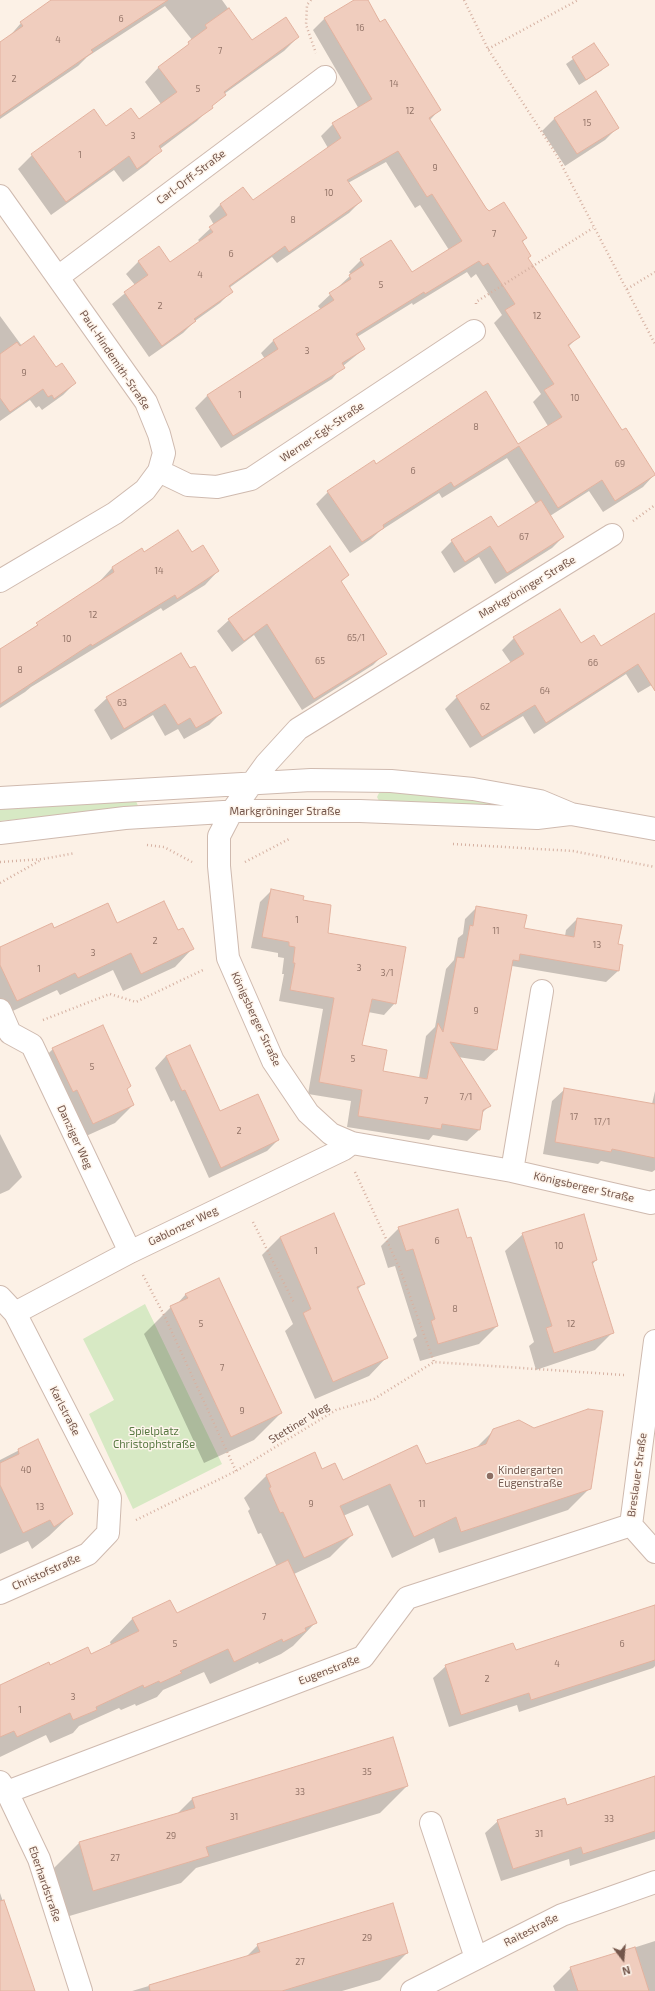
<!DOCTYPE html>
<meta charset="utf-8">
<style>
body{margin:0}
#map{position:relative;width:655px;height:1991px;overflow:hidden;background:#fcf1e6;font-family:"Exo 2",sans-serif}
canvas{display:block}
.north{position:absolute;left:603px;top:1939px;width:40px;height:40px;-webkit-text-stroke:3px #fef5ec;paint-order:stroke;rotate:164deg;font-size:11px;font-weight:700;line-height:16px;text-align:center;color:#74564b}
.north::after{content:'';display:block;margin:auto;width:14px;height:18px;background:#74564b;clip-path:polygon(50% 0,100% 100%,50% 72%,0 100%)}
</style>
<div id="map">
<canvas width="655" height="1991"></canvas>
<div class="north">N</div>
</div>
<script>
const ctx = document.querySelector('canvas').getContext('2d');
ctx.lineJoin = 'round';
function paint(path, color) { ctx.fillStyle = color; ctx.fill(path, 'evenodd'); }
const shape = rows => new Path2D(rows.map(r => 'M' + r).join(''));
function stroke(path, color, width, dash) { ctx.strokeStyle = color; ctx.lineWidth = width; ctx.lineCap = dash ? 'butt' : 'round'; ctx.setLineDash(dash || []); ctx.stroke(path); }
function label(font, color, halo, rows, align = 'center') {
  ctx.font = font + ' "Exo 2",sans-serif'; ctx.lineWidth = 3; ctx.setLineDash([]); ctx.textBaseline = 'middle'; ctx.strokeStyle = halo; ctx.fillStyle = color; for (const [text, x, y, turn = 0] of rows) {
    ctx.save(); ctx.translate(x, y); ctx.rotate((+turn || 0) * Math.PI / 180); ctx.textAlign = isNaN(turn) ? turn : align; if (halo) ctx.strokeText(text, 0, 0); ctx.fillText(text, 0, 0); ctx.restore();
  }
}
paint(shape([
 [386,791,476,798,507,806,379,801,377,797,379,793],
 [129,801,136,801,138,806,135,808,0,821,0,808],
 [145,1304,222,1464,133,1509,89,1414,114,1400,83,1339]
]), '#d7e9c4');
paint(shape([
 [68,0,222,0,252,42,298,37,284,51,224,94,197,121,160,149,161,150,147,164,123,182,114,170,51,215,18,169,32,155,106,127,139,121,161,104,145,82,159,67,193,41,165,6,87,57,78,66,0,119,0,43,8,38,21,23],
 [356,0,366,0,439,110,430,120,486,208,526,238,522,243,530,256,527,259,578,337,568,347,622,432,654,475,643,487,603,512,589,491,550,516,563,537,552,548,495,584,479,557,454,573,441,552,452,541,498,529,536,504,507,458,442,498,439,493,380,531,371,539,350,553,316,504,328,492,376,465,518,445,548,426,533,402,541,394,494,323,502,315,476,274,471,278,467,272,413,305,412,303,357,337,364,349,343,366,332,379,221,448,195,408,207,396,265,359,261,353,273,341,321,310,318,306,351,275,349,272,361,260,411,274,449,250,420,205,415,208,386,162,348,183,361,201,349,213,277,263,272,257,229,288,232,291,220,303,195,321,183,333,149,357,112,304,135,285,126,274,138,262,158,248,169,263,200,242,198,240,214,225,209,216,220,205,252,202,328,148,321,136,333,124,359,109,313,30,325,18],
 [594,44,607,65,601,71,579,85,566,64],
 [555,118,618,127,605,140,565,166,542,131],
 [0,316,22,346,56,368,75,383,63,395,42,410,39,406,36,408,30,400,0,421],
 [142,549,144,553,218,571,205,585,163,611,161,608,31,687,25,692,0,708,0,650,100,583,99,582,112,568],
 [348,575,341,582,385,653,373,665,302,710,254,635,232,652,217,631,229,620],
 [655,614,655,683,638,693,626,674,534,734,523,716,470,748,445,709,457,697,511,663,502,650,514,638,601,648],
 [181,654,221,713,209,725,184,739,178,729,165,736,153,715,111,740,94,710,107,698],
 [271,891,302,901,327,934,395,1003,384,1015,368,1012,361,1046,382,1072,419,1078,426,1036,435,1027,446,969,454,960,458,938,463,934,465,919,477,907,523,929,565,936,566,930,577,919,617,945,622,946,618,971,606,982,512,966,496,1050,484,1061,458,1057,489,1106,482,1113,479,1130,467,1141,433,1135,429,1140,347,1127,351,1101,308,1094,323,1009,279,1001,284,974,282,974,284,958,278,957,278,953,251,948,260,902],
 [117,925,177,931,192,949,175,967,123,991,113,970,60,995,57,990,0,1017,0,948,53,929],
 [53,1049,130,1086,126,1090,133,1105,115,1123,75,1141,35,1066],
 [166,1056,220,1113,278,1140,267,1151,209,1178,174,1100,171,1102,155,1068],
 [565,1089,652,1104,655,1091,655,1170,652,1172,601,1161,598,1164,543,1154,552,1101],
 [0,1134,22,1177,9,1190,0,1194],
 [399,1228,497,1326,479,1344,420,1361,413,1339,417,1336,395,1266,388,1268,381,1246],
 [523,1234,596,1260,592,1265,613,1332,595,1350,536,1370,529,1346,534,1342,505,1251],
 [280,1237,364,1283,357,1290,386,1358,369,1376,315,1399,285,1331,293,1324,262,1255],
 [186,1294,281,1413,254,1440,204,1463,144,1334,171,1307,177,1304],
 [494,1430,590,1488,568,1510,439,1553,434,1538,392,1558,368,1505,343,1516,352,1535,330,1557,294,1574,316,1622,293,1646,281,1654,259,1664,258,1662,210,1684,204,1672,163,1690,157,1697,136,1706,135,1704,121,1710,119,1708,79,1726,73,1733,50,1743,46,1735,0,1757,0,1686,50,1666,91,1655,111,1645,110,1642,133,1618,176,1615,277,1567,261,1533,258,1534,248,1511,250,1509,244,1498,266,1476,314,1453,322,1470,342,1481,426,1465,476,1448],
 [37,1441,72,1514,49,1536,32,1549,28,1541,0,1554,0,1460],
 [655,1622,655,1666,653,1668,519,1712,517,1705,449,1727,433,1678,446,1666],
 [393,1739,407,1786,380,1813,196,1868,181,1883,66,1917,52,1870,79,1843,176,1815,192,1799],
 [655,1777,655,1839,570,1866,569,1859,501,1881,485,1833,498,1821,566,1806],
 [0,1893,34,1991,0,1991],
 [655,1941,655,1991,555,1991,553,1986,571,1968],
 [258,1945,407,1953,380,1980,342,1991,132,1991,246,1957]
]), '#0003');
const building = shape([
 [51,0,168,0,91,50,93,52,0,116,0,42,23,26,20,22,51,0],
 [354,0,368,0,380,22,385,19,441,110,429,118,486,208,489,211,504,202,527,238,522,241,531,256,528,258,580,337,568,345,622,430,626,428,655,474,655,475,615,501,602,480,558,508,519,446,454,487,451,482,383,525,384,528,362,542,327,491,374,460,376,464,486,391,518,444,562,417,544,390,554,384,505,310,515,304,488,263,483,266,479,261,425,294,424,292,356,334,365,349,342,363,345,368,233,436,207,395,278,349,273,340,334,300,329,293,351,279,349,275,364,265,360,259,391,240,412,272,462,241,432,194,427,197,398,151,347,180,362,201,289,252,285,246,229,286,233,292,194,319,196,321,162,346,124,292,148,275,138,261,159,246,170,262,213,232,209,227,227,215,220,204,243,187,253,200,341,138,332,123,372,99,324,18,354,0],
 [229,8,252,40,286,17,299,37,224,92,226,95,212,106,213,108,159,146,162,151,137,169,129,156,66,202,31,154,94,109,106,126,131,108,139,119,177,92,158,67,189,44,188,42,207,28,205,25,229,8],
 [594,43,609,65,586,80,572,57,594,43],
 [596,91,619,128,577,154,554,118,596,91],
 [34,336,56,367,62,363,76,383,54,399,52,395,48,397,43,389,10,412,0,398,0,354,17,342,20,346,34,336],
 [541,500,564,537,507,573,490,546,465,562,451,540,491,516,498,527,541,500],
 [178,530,192,552,203,545,219,571,177,599,175,595,92,646,91,644,0,704,0,649,38,625,36,623,114,572,112,567,142,548,144,552,178,530],
 [330,546,349,575,341,581,387,654,314,699,267,624,244,641,228,619,330,546],
 [560,609,581,643,594,635,601,646,655,613,655,691,638,664,546,723,535,705,482,737,456,696,524,654,513,637,560,609],
 [181,653,190,668,195,666,222,713,196,728,190,718,178,725,165,704,124,729,106,697,181,653],
 [271,889,304,896,303,900,331,905,328,933,406,947,396,1004,372,999,362,1045,387,1050,383,1071,427,1079,438,1023,443,1032,457,957,464,958,470,925,473,926,476,906,527,915,524,928,574,937,577,918,622,925,618,944,623,945,619,971,520,954,519,961,513,960,497,1050,450,1042,491,1106,483,1110,480,1130,442,1124,441,1129,358,1116,362,1090,319,1082,334,998,290,990,295,963,293,963,295,947,289,946,289,942,262,937,271,889],
 [164,901,178,930,183,928,194,949,141,974,131,953,78,978,75,973,17,1001,0,965,0,947,52,923,54,928,108,903,117,923,164,901],
 [103,1025,131,1086,127,1089,134,1105,93,1124,77,1090,73,1092,52,1048,103,1025],
 [190,1045,220,1111,258,1094,279,1140,221,1168,185,1090,182,1091,166,1056,190,1045],
 [564,1088,655,1104,655,1158,612,1149,611,1152,555,1142,564,1088],
 [458,1209,467,1238,471,1237,498,1326,438,1344,431,1321,435,1319,413,1249,406,1251,398,1227,458,1209],
 [334,1213,365,1284,357,1287,388,1358,333,1382,303,1313,311,1309,280,1237,334,1213],
 [584,1214,597,1260,592,1262,614,1333,554,1353,546,1328,552,1326,522,1233,584,1214],
 [219,1278,282,1413,231,1437,170,1306,188,1298,185,1294,219,1278],
 [588,1409,603,1411,591,1489,461,1532,456,1517,414,1537,390,1484,340,1506,353,1535,304,1558,283,1512,280,1513,269,1488,271,1487,266,1475,315,1452,322,1469,335,1463,343,1480,417,1445,426,1464,486,1444,493,1429,519,1420,534,1428,588,1409],
 [38,1439,73,1514,54,1527,50,1520,23,1533,0,1485,0,1463,19,1454,18,1449,38,1439],
 [288,1560,317,1623,305,1628,306,1631,283,1642,282,1639,234,1662,228,1649,180,1671,182,1673,160,1683,159,1681,144,1688,143,1685,96,1707,97,1710,73,1720,70,1713,17,1737,14,1731,0,1737,0,1685,49,1662,50,1665,88,1647,91,1654,139,1631,132,1618,170,1600,177,1613,288,1560],
 [655,1605,655,1660,531,1700,529,1693,461,1715,445,1665,513,1643,516,1650,655,1605],
 [393,1737,408,1786,206,1847,209,1856,93,1891,79,1842,195,1808,192,1798,393,1737],
 [655,1776,655,1831,583,1854,581,1847,513,1869,497,1820,565,1798,567,1805,655,1776],
 [4,1900,35,1991,0,1991,0,1901,4,1900],
 [393,1903,408,1953,282,1991,150,1991,149,1985,260,1952,257,1944,393,1903],
 [635,1947,649,1991,578,1991,570,1967,635,1947]
]);
paint(building, '#f0cdbe');
stroke(building, '#e3b29f', 1);
const minor = shape([
 [0,196,146,402,159,434,164,453,159,471,145,490,115,513,0,581],
 [58,277,325,77],
 [159,471,188,485,217,487,251,479,474,331],
 [612,535,298,729,266,764,232,811,219,836,219,866,228,958,273,1061,308,1113,331,1134,352,1143,512,1171,651,1203,655,1201],
 [0,798,311,780,391,781,473,789,540,801,571,814,655,829],
 [0,833,125,818,240,811,360,811,537,818,570,814],
 [0,1010,10,1033,32,1045,130,1252],
 [512,1171,542,991],
 [0,1297,15,1313,110,1498,108,1533,88,1554,0,1593],
 [15,1313,130,1252,344,1149,352,1143],
 [655,1341,631,1525,655,1552],
 [0,1782,7,1792,39,1859,81,1991],
 [7,1792,363,1657,407,1598,631,1525],
 [431,1823,476,1958],
 [412,1991,562,1915,655,1882]
]);
stroke(minor, '#cfbaaf', 24);
stroke(shape([
 [311,0,307,5,306,25,316,53],
 [464,0,488,49,556,154,655,344],
 [488,49,578,0],
 [627,289,655,272],
 [476,304,476,302,593,228],
 [633,521,655,505],
 [453,844,573,851,655,867],
 [147,845,164,847,192,862],
 [0,862,43,859,75,853],
 [245,862,291,838],
 [0,883,41,860],
 [43,1020,110,994,136,1002,205,969],
 [355,1172,400,1269,434,1362],
 [253,1222,294,1303],
 [143,1275,164,1315,236,1471],
 [136,1520,236,1471,336,1410,374,1399,434,1362,624,1375]
]), '#d5b0a1', 2.5, [1, 3]);
stroke(minor, '#fff', 22);
for (const [x, y, r, color] of [
 [490,1476,4,"#8d6e63"]
]) { const dot = new Path2D(); dot.arc(x, y, r, 0, 2 * Math.PI); ctx.fillStyle = color; ctx.fill(dot); stroke(dot, '#fef5ec', 1.5); }
label('9px', '#937468', null, [
 ["6",121,19],
 ["16",360,28],
 ["4",58,40],
 ["7",220,51],
 ["2",14,79],
 ["14",394,84],
 ["5",198,89],
 ["12",410,111],
 ["15",587,123],
 ["3",133,136],
 ["1",80,155],
 ["9",435,168],
 ["10",329,193],
 ["8",293,220],
 ["7",494,234],
 ["6",231,254],
 ["4",200,275],
 ["5",381,285],
 ["2",160,306],
 ["12",537,316],
 ["3",307,351],
 ["9",24,373],
 ["1",240,395],
 ["10",575,398],
 ["8",476,427],
 ["69",620,464],
 ["6",413,471],
 ["67",524,537],
 ["14",159,571],
 ["12",93,615],
 ["65/1",356,638],
 ["10",67,639],
 ["65",320,661],
 ["66",593,663],
 ["8",20,670],
 ["64",545,691],
 ["63",122,703],
 ["62",485,707],
 ["1",297,920],
 ["11",496,931],
 ["2",155,941],
 ["13",597,945],
 ["3",93,953],
 ["3",359,968],
 ["1",39,969],
 ["3/1",387,973],
 ["9",476,1011],
 ["5",353,1059],
 ["5",92,1067],
 ["7/1",466,1097],
 ["7",426,1101],
 ["17",574,1117],
 ["17/1",602,1122],
 ["2",239,1131],
 ["6",437,1241],
 ["10",559,1246],
 ["1",316,1251],
 ["8",455,1309],
 ["5",201,1324],
 ["12",571,1324],
 ["7",222,1368],
 ["9",242,1411],
 ["40",26,1470],
 ["9",311,1504],
 ["11",422,1504],
 ["13",40,1507],
 ["7",264,1617],
 ["5",175,1644],
 ["6",622,1644],
 ["4",557,1664],
 ["2",487,1679],
 ["3",73,1697],
 ["1",20,1710],
 ["35",367,1772],
 ["33",300,1792],
 ["31",234,1817],
 ["33",609,1819],
 ["31",539,1834],
 ["29",171,1836],
 ["27",115,1858],
 ["29",367,1938],
 ["27",300,1962]
]);
label('11px', '#74564b', '#fef5ec', [
 ["Carl-Orff-Straße",191,177,-37],
 ["Paul-Hindemith-Straße",115,360,56],
 ["Werner-Egk-Straße",322,432,-34],
 ["Markgröninger Straße",527,587,-31],
 ["Markgröninger Straße",285,811],
 ["Königsberger Straße",256,1019,65],
 ["Danziger Weg",75,1137,65],
 ["Königsberger Straße",584,1187,13],
 ["Gablonzer Weg",183,1226,-26],
 ["Karlstraße",65,1411,63],
 ["Stettiner Weg",299,1423,-31],
 ["Breslauer Straße",637,1475,-82],
 ["Christofstraße",46,1572,-24],
 ["Eugenstraße",329,1670,-21],
 ["Eberhardstraße",45,1884,71],
 ["Raitestraße",531,1930,-27]
]);
label('11px', '#597943', '#fef5ec', [
 ["Spielplatz",154,1431],
 ["Christophstraße",154,1444]
]);
label('11px', '#785e54', '#fef5ec', [
 ["Kindergarten",498,1470],
 ["Eugenstraße",498,1483]
], 'left');
</script>
